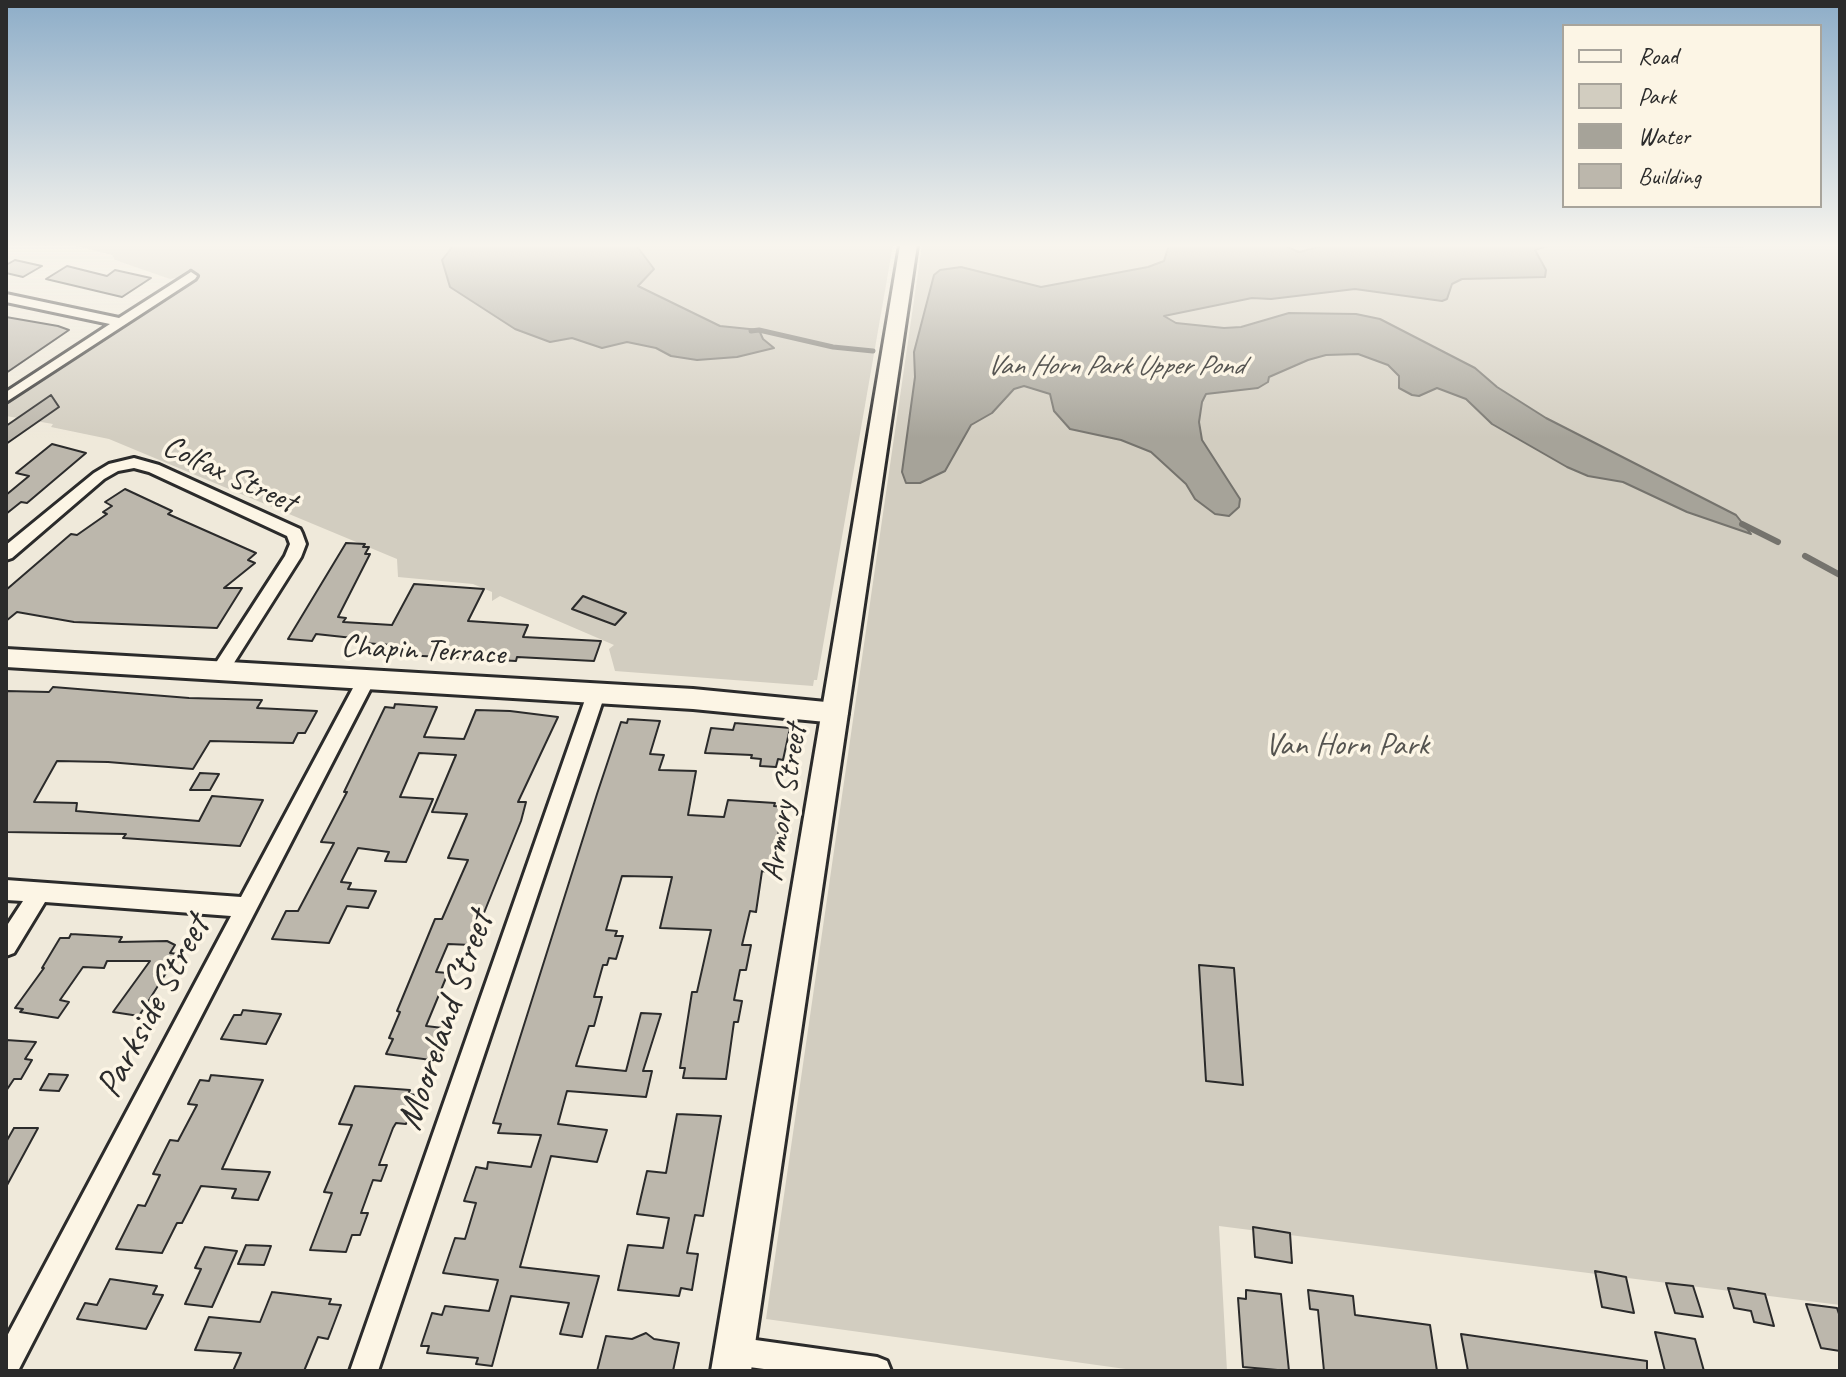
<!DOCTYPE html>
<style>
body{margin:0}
#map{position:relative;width:1846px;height:1377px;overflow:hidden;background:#efe9da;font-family:Caveat,sans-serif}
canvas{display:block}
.frame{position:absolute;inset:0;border:8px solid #2b2b2b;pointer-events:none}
.legend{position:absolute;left:1562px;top:24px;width:260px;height:184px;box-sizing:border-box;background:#fcf5e5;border:2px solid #a8a49b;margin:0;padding:10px 14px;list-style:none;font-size:24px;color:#2b2b2b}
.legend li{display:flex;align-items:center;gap:16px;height:40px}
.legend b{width:40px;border:2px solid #a8a49b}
</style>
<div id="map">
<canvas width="1846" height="1377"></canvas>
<div class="frame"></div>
<ul class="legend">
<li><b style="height:10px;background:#fcf5e5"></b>Road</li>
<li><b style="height:22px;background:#d2cdc0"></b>Park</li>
<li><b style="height:22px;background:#a6a399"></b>Water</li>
<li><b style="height:22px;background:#bcb7ac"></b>Building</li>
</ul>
</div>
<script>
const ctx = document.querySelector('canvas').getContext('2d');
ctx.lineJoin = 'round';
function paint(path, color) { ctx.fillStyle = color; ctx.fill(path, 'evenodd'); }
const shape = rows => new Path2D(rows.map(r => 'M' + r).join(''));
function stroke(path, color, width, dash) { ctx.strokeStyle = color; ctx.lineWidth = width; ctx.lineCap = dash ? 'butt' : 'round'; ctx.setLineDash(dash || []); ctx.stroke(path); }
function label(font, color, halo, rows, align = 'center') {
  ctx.font = font + ' Caveat,sans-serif'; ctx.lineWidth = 7; ctx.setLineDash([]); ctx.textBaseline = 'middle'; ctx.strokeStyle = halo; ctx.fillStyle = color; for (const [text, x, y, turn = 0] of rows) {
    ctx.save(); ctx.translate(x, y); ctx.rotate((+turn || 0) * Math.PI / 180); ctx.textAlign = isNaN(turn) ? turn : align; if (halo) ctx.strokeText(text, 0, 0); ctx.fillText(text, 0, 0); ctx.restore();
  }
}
paint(shape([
 [72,245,893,245,817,680,814,680,813,686,615,671,609,649,614,645,500,596,492,601,492,592,473,584,398,577,397,559,109,439,51,427,53,424,6,416,6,398,189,276,170,279,115,260,112,255],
 [922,245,1840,245,1840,1305,1219,1226,1227,1371,1140,1371,766,1319]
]), '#d2cdc0');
const water = shape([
 [454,245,636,245,654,269,638,286,720,326,759,330,763,339,774,348,737,357,697,360,671,356,656,348,627,342,602,348,572,338,550,342,515,329,450,287,442,260,454,245],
 [1169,245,1283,245,1299,252,1327,245,1550,245,1535,250,1546,270,1545,277,1462,279,1452,284,1447,299,1442,301,1355,289,1271,299,1252,298,1164,316,1176,323,1224,328,1241,327,1289,313,1356,314,1380,319,1475,368,1497,387,1546,418,1736,515,1751,534,1687,512,1623,482,1588,476,1567,467,1492,424,1466,399,1437,388,1419,396,1412,395,1399,388,1399,376,1388,365,1358,354,1326,355,1308,360,1269,377,1268,382,1258,388,1206,394,1202,402,1199,422,1202,440,1240,499,1239,507,1229,516,1215,514,1195,499,1186,484,1151,452,1121,440,1070,429,1054,411,1050,394,1024,386,1014,389,992,413,971,425,945,471,920,483,906,483,902,472,915,377,914,352,934,275,940,270,961,267,1041,287,1148,267,1164,261,1169,245]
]);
paint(water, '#a6a399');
stroke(water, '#75736d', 2);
stroke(shape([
 [1694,245,1743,245],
 [751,331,759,330,833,347,873,351]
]), '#75736d', 5);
stroke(shape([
 [1742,524,1778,542],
 [1805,556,1840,575]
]), '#75736d', 6);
const building = shape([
 [15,260,42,266,23,277,6,273,6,265,15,260],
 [67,266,107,276,115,270,151,278,122,297,46,279,67,266],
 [6,317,58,326,69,330,6,373,6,317],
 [51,395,59,407,6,444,6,426,51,395],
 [52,444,86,453,27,503,21,502,6,514,6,495,29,476,16,473,52,444],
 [125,489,172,511,168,514,256,553,248,560,255,563,224,588,242,588,217,628,74,622,17,612,6,621,6,590,71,534,77,535,107,514,103,512,112,506,105,502,125,489],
 [346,543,365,544,363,547,369,547,365,554,370,554,338,617,346,618,343,622,392,625,414,584,484,589,468,621,528,625,523,637,601,641,594,661,517,657,516,661,404,655,405,646,350,642,353,638,316,634,312,641,288,639,346,543],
 [583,596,626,613,615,625,572,609,583,596],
 [53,687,189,698,262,700,257,708,317,711,305,733,298,733,293,743,210,741,193,769,108,762,57,761,34,802,77,803,76,811,199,821,212,796,263,800,240,846,123,838,126,834,6,832,6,691,49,692,53,687],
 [395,704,437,707,424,737,464,739,476,710,510,711,558,717,518,802,526,802,521,821,471,945,448,944,436,972,448,973,426,1026,443,1028,431,1060,386,1054,393,1039,389,1038,400,1012,397,1011,435,919,442,919,468,860,448,858,467,814,432,812,456,755,419,753,400,797,433,799,406,862,385,861,389,852,358,848,341,882,351,883,348,889,376,891,368,908,347,906,329,943,272,939,286,911,298,911,334,843,321,842,347,792,344,792,385,707,394,708,395,704],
 [628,719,660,721,650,754,664,755,659,770,696,771,688,815,724,817,728,800,775,803,774,806,784,807,770,872,762,871,756,912,750,911,742,945,751,945,746,970,740,970,734,1000,742,1001,738,1022,734,1022,726,1079,683,1078,685,1068,680,1068,692,992,697,992,711,930,660,928,672,877,622,876,606,930,617,931,615,936,623,936,616,959,609,958,607,965,603,965,594,997,602,997,594,1026,589,1026,576,1066,626,1071,641,1013,661,1014,643,1071,652,1071,646,1097,567,1091,558,1124,607,1130,597,1162,551,1156,520,1267,599,1276,582,1337,560,1334,569,1303,511,1296,492,1366,476,1364,478,1358,427,1353,429,1346,421,1346,432,1313,442,1315,445,1306,489,1311,498,1280,443,1273,455,1238,465,1239,476,1203,464,1201,476,1167,487,1169,488,1162,531,1167,541,1135,498,1133,501,1124,493,1123,597,794,621,722,627,723,628,719],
 [735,723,790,728,783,760,778,759,776,767,760,766,761,759,751,758,752,755,705,753,711,728,733,730,735,723],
 [200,773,219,774,210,790,190,790,200,773],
 [71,934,122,937,119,942,167,941,175,945,170,953,178,954,139,1016,113,1012,150,961,107,961,104,968,83,967,60,1000,69,1002,58,1018,20,1012,23,1009,15,1008,44,968,42,968,60,938,69,938,71,934],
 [1199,965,1234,968,1243,1085,1206,1081,1199,965],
 [243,1010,281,1014,266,1044,221,1039,234,1015,241,1015,243,1010],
 [6,1040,36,1042,25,1059,32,1060,21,1079,14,1079,6,1091,6,1040],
 [49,1074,68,1075,59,1091,40,1090,49,1074],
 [211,1075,263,1080,222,1169,270,1172,258,1200,232,1198,236,1189,201,1186,182,1223,177,1223,162,1253,116,1249,138,1205,145,1206,160,1175,153,1174,170,1140,178,1141,197,1105,188,1104,200,1080,209,1081,211,1075],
 [355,1086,410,1090,408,1094,417,1095,406,1124,396,1123,393,1128,379,1165,387,1165,381,1181,373,1180,361,1213,368,1213,360,1235,352,1235,346,1252,310,1250,332,1193,324,1192,352,1125,339,1124,355,1086],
 [677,1114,721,1116,703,1216,695,1215,687,1253,698,1254,692,1290,681,1288,679,1296,618,1290,628,1245,663,1248,669,1218,637,1214,647,1171,666,1173,677,1114],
 [14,1128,38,1128,6,1187,6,1142,14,1128],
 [1253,1227,1290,1233,1292,1263,1255,1257,1253,1227],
 [246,1245,271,1246,264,1265,238,1264,246,1245],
 [205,1247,237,1251,212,1307,185,1304,201,1269,195,1268,205,1247],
 [1595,1271,1626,1277,1634,1313,1602,1307,1595,1271],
 [110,1279,157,1286,153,1294,163,1295,146,1329,77,1319,85,1303,97,1305,110,1279],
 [1666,1283,1693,1286,1703,1317,1675,1313,1666,1283],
 [1728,1288,1765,1294,1774,1326,1754,1322,1751,1311,1734,1308,1728,1288],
 [1246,1290,1281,1294,1289,1371,1243,1367,1238,1298,1246,1299,1246,1290],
 [1308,1290,1353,1296,1355,1315,1430,1325,1437,1371,1324,1371,1318,1310,1310,1309,1308,1290],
 [272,1292,331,1299,329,1304,341,1305,328,1339,318,1337,304,1371,233,1371,241,1353,195,1350,209,1317,260,1322,272,1292],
 [1806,1304,1837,1308,1840,1317,1840,1351,1821,1348,1806,1304],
 [1655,1332,1695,1339,1704,1371,1665,1371,1655,1332],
 [646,1333,654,1339,679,1343,673,1371,597,1371,606,1336,632,1339,646,1333],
 [1461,1334,1647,1361,1647,1371,1468,1371,1461,1334]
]);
paint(building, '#bcb7ac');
stroke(building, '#2b2b2b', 2);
const minor = shape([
 [191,272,197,276,195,279,6,402,6,392,110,324,6,302,6,294,119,318,191,272],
 [134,458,159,465,300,529,302,533,306,544,301,557,225,677,219,679,213,677,210,672,285,556,290,544,287,536,149,472,134,468,118,471,104,479,12,558,6,560,6,545,94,473,109,464,134,458],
 [366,673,372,675,375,680,254,914,18,1371,6,1371,6,1338,231,916,45,902,14,953,6,956,6,927,23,901,6,900,6,880,241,897,360,675,366,673],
 [596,687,602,689,605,694,378,1371,350,1371,587,694,590,689,596,687],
 [734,1337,877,1357,887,1361,891,1371,779,1371,734,1365,724,1361,720,1351,724,1341,734,1337]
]);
const tertiary = shape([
 [6,649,693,689,836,703,845,706,848,713,845,720,836,723,693,709,6,667,6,649]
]);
const secondary = shape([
 [900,245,917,245,751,1371,711,1371,900,245]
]);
stroke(minor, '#2b2b2b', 6);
stroke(tertiary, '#2b2b2b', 6);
stroke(secondary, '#2b2b2b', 6);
paint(minor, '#fcf5e5');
paint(tertiary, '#fcf5e5');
paint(secondary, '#fcf5e5');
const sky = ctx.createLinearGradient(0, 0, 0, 438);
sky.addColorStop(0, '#8dadc8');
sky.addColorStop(0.56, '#f8f5ee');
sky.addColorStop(1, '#f8f5ee00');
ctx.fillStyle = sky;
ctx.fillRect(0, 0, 1846, 438);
label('italic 28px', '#565552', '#fcf5e5', [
 ["Van Horn Park Upper Pond",1115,367]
]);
label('32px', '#2b2b2b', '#fcf5e5', [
 ["Colfax Street",229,475,25],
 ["Chapin Terrace",423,651,3],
 ["Armory Street",785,803,-81]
]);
label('32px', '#555450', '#fcf5e5', [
 ["Van Horn Park",1347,746]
]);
label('38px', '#2b2b2b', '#fcf5e5', [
 ["Parkside Street",154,1007,-62],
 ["Mooreland Street",446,1021,-71]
]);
</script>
